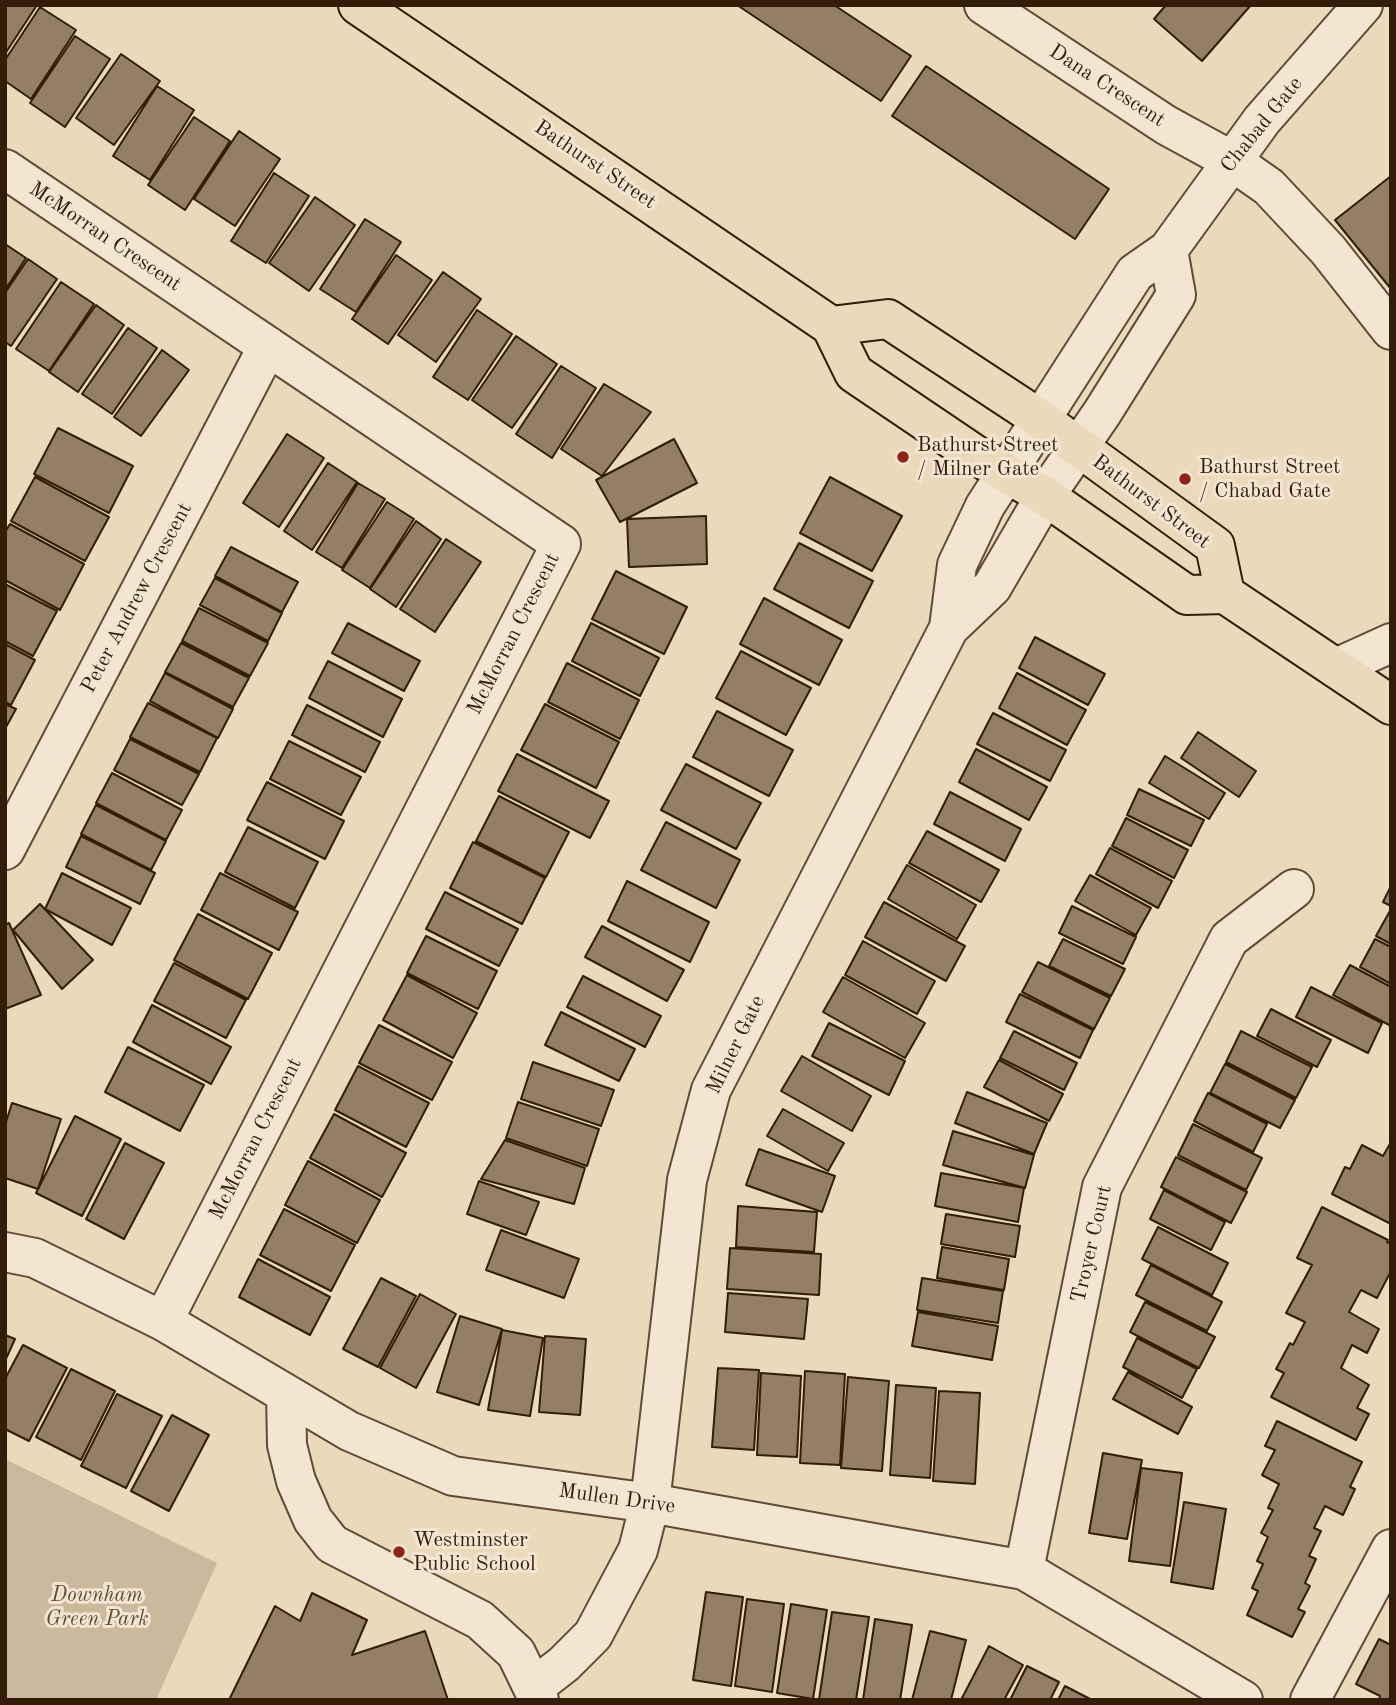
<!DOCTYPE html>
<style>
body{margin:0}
#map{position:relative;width:1396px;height:1705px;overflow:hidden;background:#ebd9bc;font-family:"Old Standard TT",serif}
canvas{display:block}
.frame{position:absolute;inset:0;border:7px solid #311d08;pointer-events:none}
</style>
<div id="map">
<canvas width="1396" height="1705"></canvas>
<div class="frame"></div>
</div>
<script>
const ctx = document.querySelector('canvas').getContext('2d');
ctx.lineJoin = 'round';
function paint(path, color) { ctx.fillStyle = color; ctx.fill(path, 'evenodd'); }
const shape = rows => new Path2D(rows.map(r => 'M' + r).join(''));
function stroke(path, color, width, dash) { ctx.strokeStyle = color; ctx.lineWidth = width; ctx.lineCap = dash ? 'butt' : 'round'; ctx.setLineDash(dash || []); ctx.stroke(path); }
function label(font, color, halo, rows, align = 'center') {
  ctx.font = font + ' "Old Standard TT",serif'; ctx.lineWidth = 6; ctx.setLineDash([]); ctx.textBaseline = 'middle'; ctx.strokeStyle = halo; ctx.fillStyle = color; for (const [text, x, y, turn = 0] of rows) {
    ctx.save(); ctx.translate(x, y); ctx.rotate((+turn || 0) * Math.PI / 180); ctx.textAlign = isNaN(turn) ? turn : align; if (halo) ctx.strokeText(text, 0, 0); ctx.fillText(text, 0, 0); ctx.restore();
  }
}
paint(shape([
 [5,1459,217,1563,156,1700,5,1700]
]), '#cbb99d');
const building = shape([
 [5,5,37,5,5,54,5,5],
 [737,5,834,5,911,56,881,101,737,5],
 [1166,5,1251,5,1202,61,1154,19,1166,5],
 [40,7,76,30,31,99,5,81,5,60,40,7],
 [75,36,110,59,65,127,30,103,75,36],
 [121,54,160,81,114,145,76,118,121,54],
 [926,66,1109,189,1075,239,892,116,926,66],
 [157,86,194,110,150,180,113,156,157,86],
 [194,117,230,141,185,210,148,185,194,117],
 [239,131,280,159,235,226,194,199,239,131],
 [274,173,309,196,266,263,231,241,274,173],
 [1391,176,1391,289,1335,220,1391,176],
 [315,197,355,225,309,291,269,263,315,197],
 [365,219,401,242,356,312,320,289,365,219],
 [5,244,26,258,5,290,5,244],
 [396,255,432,280,388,344,352,319,396,255],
 [28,259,57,279,11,346,5,342,5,293,28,259],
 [443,272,481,299,436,362,398,335,443,272],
 [61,282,94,304,49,371,16,349,61,282],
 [96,305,124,325,78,392,49,372,96,305],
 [477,310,512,334,468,400,433,377,477,310],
 [128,328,157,348,112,414,82,394,128,328],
 [516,336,557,364,512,428,472,400,516,336],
 [162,350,189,370,141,436,114,417,162,350],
 [561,366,596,388,552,458,516,434,561,366],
 [604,384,651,412,602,476,561,449,604,384],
 [58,428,133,466,109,513,34,474,58,428],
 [287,434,324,458,279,527,243,503,287,434],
 [674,439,697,483,620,522,596,480,674,439],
 [328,463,357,482,312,550,284,531,328,463],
 [35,477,109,517,85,561,11,521,35,477],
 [830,477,902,516,872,571,800,533,830,477],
 [358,483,385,499,342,568,316,552,358,483],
 [387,502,414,519,370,588,342,570,387,502],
 [706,516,707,564,629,567,627,519,706,516],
 [416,521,441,539,396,607,370,589,416,521],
 [10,524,84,564,60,610,5,580,5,532,10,524],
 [446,539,481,562,435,632,400,609,446,539],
 [799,543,873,581,849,628,774,589,799,543],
 [231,547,298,582,282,612,215,576,231,547],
 [616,571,687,607,664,654,592,619,616,571],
 [215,578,282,613,268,641,200,605,215,578],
 [5,584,57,611,33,656,5,641,5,584],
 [764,598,842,640,819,685,740,644,764,598],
 [199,608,268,643,250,676,182,641,199,608],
 [348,623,420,661,404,691,332,653,348,623],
 [591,623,659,658,640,696,572,661,591,623],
 [1035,637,1105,674,1088,705,1019,668,1035,637],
 [181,643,249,678,233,707,165,672,181,643],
 [5,644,35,660,11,705,5,702,5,644],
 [741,651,811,688,786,735,716,698,741,651],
 [328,661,402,699,383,737,309,698,328,661],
 [567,663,639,700,620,739,548,702,567,663],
 [165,673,233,709,218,738,150,701,165,673],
 [1017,673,1086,710,1067,745,999,708,1017,673],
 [148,703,217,738,200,772,130,737,148,703],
 [5,704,16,709,5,729,5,704],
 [545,704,619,742,596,788,521,750,545,704],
 [307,705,380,742,365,772,292,735,307,705],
 [717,711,793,750,769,796,693,757,717,711],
 [993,713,1066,750,1050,781,977,744,993,713],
 [1198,732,1256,771,1239,797,1181,758,1198,732],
 [130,739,199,774,182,805,114,770,130,739],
 [289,741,361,777,341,815,270,779,289,741],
 [976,749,1047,787,1029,820,959,782,976,749],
 [517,754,609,801,590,838,498,791,517,754],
 [1165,756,1225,793,1209,819,1149,783,1165,756],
 [686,764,761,803,736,849,661,810,686,764],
 [112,773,182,810,166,840,96,803,112,773],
 [267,782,344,821,325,859,247,820,267,782],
 [1139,789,1204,820,1191,846,1127,815,1139,789],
 [950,792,1021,829,1005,861,934,824,950,792],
 [499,796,569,832,546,877,476,841,499,796],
 [96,805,166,841,151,870,81,834,96,805],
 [1126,818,1188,850,1174,878,1112,846,1126,818],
 [666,822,740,860,716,908,641,870,666,822],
 [248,827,318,862,295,908,225,872,248,827],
 [927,831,999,870,981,902,909,863,927,831],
 [81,836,155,873,140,904,66,867,81,836],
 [473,842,545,878,522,924,450,888,473,842],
 [1110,848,1172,881,1158,908,1096,874,1110,848],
 [907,865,976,905,957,939,888,899,907,865],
 [62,873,131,908,112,945,45,909,62,873],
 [220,873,298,912,279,950,201,910,220,873],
 [1090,875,1151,908,1136,935,1075,901,1090,875],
 [627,881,709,922,690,962,608,921,627,881],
 [1391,886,1391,906,1383,902,1391,886],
 [445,892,518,929,499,966,426,929,445,892],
 [884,902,965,946,946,981,865,937,884,902],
 [40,904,93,960,62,989,13,930,40,904],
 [1072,906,1136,937,1123,964,1059,933,1072,906],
 [1391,909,1391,944,1376,936,1391,909],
 [198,914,272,953,248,999,174,960,198,914],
 [9,923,41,995,5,1009,5,925,9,923],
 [602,926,684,970,667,1001,585,957,602,926],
 [426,936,497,971,478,1009,407,973,426,936],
 [1063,939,1125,969,1111,996,1049,966,1063,939],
 [1375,939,1391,947,1391,984,1360,967,1375,939],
 [863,941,935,981,917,1014,845,975,863,941],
 [1038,962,1110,998,1094,1029,1022,992,1038,962],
 [174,963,246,1000,226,1038,154,1001,174,963],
 [1350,965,1391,987,1391,1026,1333,995,1350,965],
 [407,975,477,1013,453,1058,383,1020,407,975],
 [583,976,661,1016,645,1047,567,1007,583,976],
 [843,977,925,1023,905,1058,823,1012,843,977],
 [1311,987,1382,1023,1368,1053,1296,1017,1311,987],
 [1020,994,1093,1030,1080,1058,1006,1022,1020,994],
 [152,1005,231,1047,211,1084,133,1042,152,1005],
 [1271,1009,1331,1040,1317,1067,1257,1036,1271,1009],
 [561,1012,635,1049,619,1081,545,1045,561,1012],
 [829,1023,905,1061,889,1095,812,1056,829,1023],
 [379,1025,452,1062,432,1100,359,1063,379,1025],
 [1014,1031,1077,1063,1064,1090,1000,1058,1014,1031],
 [1241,1031,1312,1067,1296,1098,1226,1062,1241,1031],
 [128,1047,204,1085,180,1131,105,1092,128,1047],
 [802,1056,871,1096,852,1131,781,1091,802,1056],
 [999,1060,1063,1094,1049,1121,984,1087,999,1060],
 [533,1062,614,1090,601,1126,521,1099,533,1062],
 [1225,1064,1295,1100,1280,1128,1210,1093,1225,1064],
 [358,1066,429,1103,406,1147,335,1110,358,1066],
 [967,1092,1047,1123,1034,1154,955,1123,967,1092],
 [1208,1093,1267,1124,1253,1152,1194,1121,1208,1093],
 [518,1102,599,1129,587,1166,506,1138,518,1102],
 [12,1103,61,1119,38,1189,5,1178,5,1125,12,1103],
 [783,1109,844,1143,828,1171,767,1136,783,1109],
 [334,1114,406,1153,382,1197,310,1158,334,1114],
 [75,1116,121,1139,82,1216,36,1193,75,1116],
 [1193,1124,1262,1158,1246,1190,1178,1155,1193,1124],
 [953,1131,1034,1155,1025,1188,943,1165,953,1131],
 [505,1140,585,1168,574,1204,481,1179,505,1140],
 [1391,1142,1391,1224,1332,1194,1345,1167,1350,1169,1362,1145,1383,1156,1391,1142],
 [125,1143,164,1163,124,1239,86,1219,125,1143],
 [759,1149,835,1176,822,1212,746,1185,759,1149],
 [1176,1157,1247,1192,1231,1223,1161,1187,1176,1157],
 [308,1161,380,1200,357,1243,285,1205,308,1161],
 [941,1173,1024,1188,1018,1222,935,1206,941,1173],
 [479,1181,539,1202,526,1235,467,1214,479,1181],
 [1164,1190,1225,1222,1211,1250,1150,1219,1164,1190],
 [738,1206,817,1212,814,1252,736,1247,738,1206],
 [1322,1207,1388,1240,1387,1242,1391,1244,1391,1271,1377,1298,1361,1290,1349,1312,1379,1329,1367,1353,1352,1345,1341,1368,1369,1385,1357,1408,1369,1414,1356,1440,1271,1397,1284,1373,1276,1369,1290,1343,1293,1345,1305,1322,1286,1313,1312,1265,1297,1258,1322,1207],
 [284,1209,355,1245,331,1291,260,1255,284,1209],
 [946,1214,1020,1226,1015,1257,941,1244,946,1214],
 [1158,1227,1228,1263,1212,1295,1142,1259,1158,1227],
 [501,1230,579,1259,564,1298,486,1270,501,1230],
 [942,1247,1009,1259,1004,1290,937,1278,942,1247],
 [730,1248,821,1254,819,1295,727,1289,730,1248],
 [258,1259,330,1297,310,1335,239,1297,258,1259],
 [1151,1265,1222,1302,1207,1331,1136,1295,1151,1265],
 [381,1278,416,1296,378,1367,343,1349,381,1278],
 [922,1278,1003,1291,998,1323,917,1310,922,1278],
 [728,1293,808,1299,804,1339,725,1332,728,1293],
 [420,1294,456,1314,416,1388,380,1368,420,1294],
 [1145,1302,1215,1337,1199,1368,1130,1332,1145,1302],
 [918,1312,998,1326,992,1360,912,1346,918,1312],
 [460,1316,502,1329,479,1405,437,1392,460,1316],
 [502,1330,543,1338,530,1416,488,1410,502,1330],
 [5,1335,15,1339,5,1361,5,1335],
 [545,1336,586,1339,580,1415,539,1412,545,1336],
 [1137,1338,1197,1369,1182,1398,1123,1367,1137,1338],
 [23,1345,67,1368,29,1441,5,1429,5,1379,23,1345],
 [718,1368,759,1370,754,1450,712,1447,718,1368],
 [71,1369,115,1391,81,1460,36,1437,71,1369],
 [805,1371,845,1374,840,1465,800,1463,805,1371],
 [1128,1372,1192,1407,1178,1434,1113,1399,1128,1372],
 [761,1373,801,1376,797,1457,757,1455,761,1373],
 [848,1377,889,1381,882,1471,841,1468,848,1377],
 [896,1385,936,1388,930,1478,890,1475,896,1385],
 [939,1391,980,1393,975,1484,933,1481,939,1391],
 [117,1394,162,1416,126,1488,81,1466,117,1394],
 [172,1415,209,1435,169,1511,131,1491,172,1415],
 [1277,1421,1362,1462,1350,1487,1355,1489,1343,1515,1325,1506,1314,1528,1321,1531,1309,1556,1316,1559,1305,1583,1310,1586,1298,1609,1305,1612,1292,1637,1247,1615,1258,1591,1252,1588,1263,1564,1257,1561,1268,1537,1261,1533,1273,1510,1268,1508,1279,1484,1262,1475,1275,1450,1265,1446,1277,1421],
 [1103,1453,1142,1460,1127,1539,1089,1533,1103,1453],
 [1141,1468,1182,1473,1170,1566,1129,1561,1141,1468],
 [1184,1502,1226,1509,1213,1589,1171,1582,1184,1502],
 [706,1592,743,1597,731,1686,693,1680,706,1592],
 [312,1593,367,1620,352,1655,425,1631,448,1700,229,1700,275,1606,300,1621,312,1593],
 [747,1599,784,1604,772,1692,735,1686,747,1599],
 [791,1604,827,1610,813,1699,777,1693,791,1604],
 [832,1612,869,1617,856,1700,819,1700,832,1612],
 [875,1619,912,1625,900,1700,863,1700,875,1619],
 [930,1631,966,1640,951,1700,912,1700,930,1631],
 [1379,1639,1391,1645,1391,1700,1379,1700,1380,1696,1356,1684,1379,1639],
 [989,1646,1023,1665,1004,1700,961,1700,989,1646],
 [1027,1666,1059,1682,1050,1700,1010,1700,1027,1666],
 [1065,1686,1092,1700,1058,1700,1065,1686]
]);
paint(building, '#927f66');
stroke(building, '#311d08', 2);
const minor = shape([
 [984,5,1166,125,1232,161,1269,187,1328,250,1391,330],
 [5,169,561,544,163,1321],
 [949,628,957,565,985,506,1135,273,1168,250,1262,120,1363,5],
 [1336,668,1391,643],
 [5,850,268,346],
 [5,1252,35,1258,163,1321,349,1431,453,1476,650,1503,1024,1570,1243,1700],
 [286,1394,287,1445,296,1481,313,1520,332,1544,480,1620,516,1653,533,1688],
 [1024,1570,1102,1187,1229,939,1294,889],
 [539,1700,533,1688,564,1664,593,1635,638,1550,650,1503,687,1180,711,1090,949,628,992,587,1045,496,1102,413,1176,295,1168,250],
 [1310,1700,1391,1549]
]);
const major = shape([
 [358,5,831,326,854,373,974,454,1045,496,1187,595,1225,594,1391,705],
 [831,326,888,319,1040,419,1215,546,1225,594]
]);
stroke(minor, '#604c35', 42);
stroke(major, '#311d08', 42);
stroke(minor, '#f2e6d3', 38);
stroke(major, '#ebd9bc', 38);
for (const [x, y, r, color] of [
 [903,457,7,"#8f2418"],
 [1185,479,7,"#8f2418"],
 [399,1552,7,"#8f2418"]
]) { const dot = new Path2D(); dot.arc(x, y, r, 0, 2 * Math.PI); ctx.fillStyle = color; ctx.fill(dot); stroke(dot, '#f2e6d3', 2.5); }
label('21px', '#311d08', '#f2e6d3', [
 ["Dana Crescent",1107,86,33],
 ["Chabad Gate",1262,125,-51],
 ["Bathurst Street",595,165,34],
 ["McMorran Crescent",105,237,34],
 ["Bathurst Street",1151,502,37],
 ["Peter Andrew Crescent",137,598,-62],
 ["McMorran Crescent",514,634,-63],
 ["Milner Gate",736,1045,-64],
 ["McMorran Crescent",256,1139,-63],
 ["Troyer Court",1092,1244,-77],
 ["Mullen Drive",617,1499,8]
]);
label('21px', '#311d08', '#f2e6d3', [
 ["Bathurst Street",917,445],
 ["/ Milner Gate",917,469],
 ["Bathurst Street",1199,467],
 ["/ Chabad Gate",1199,491],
 ["Westminster",413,1540],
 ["Public School",413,1564]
], 'left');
label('italic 21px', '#5f4c35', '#f2e6d3', [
 ["Downham",97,1595],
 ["Green Park",97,1619]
]);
</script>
